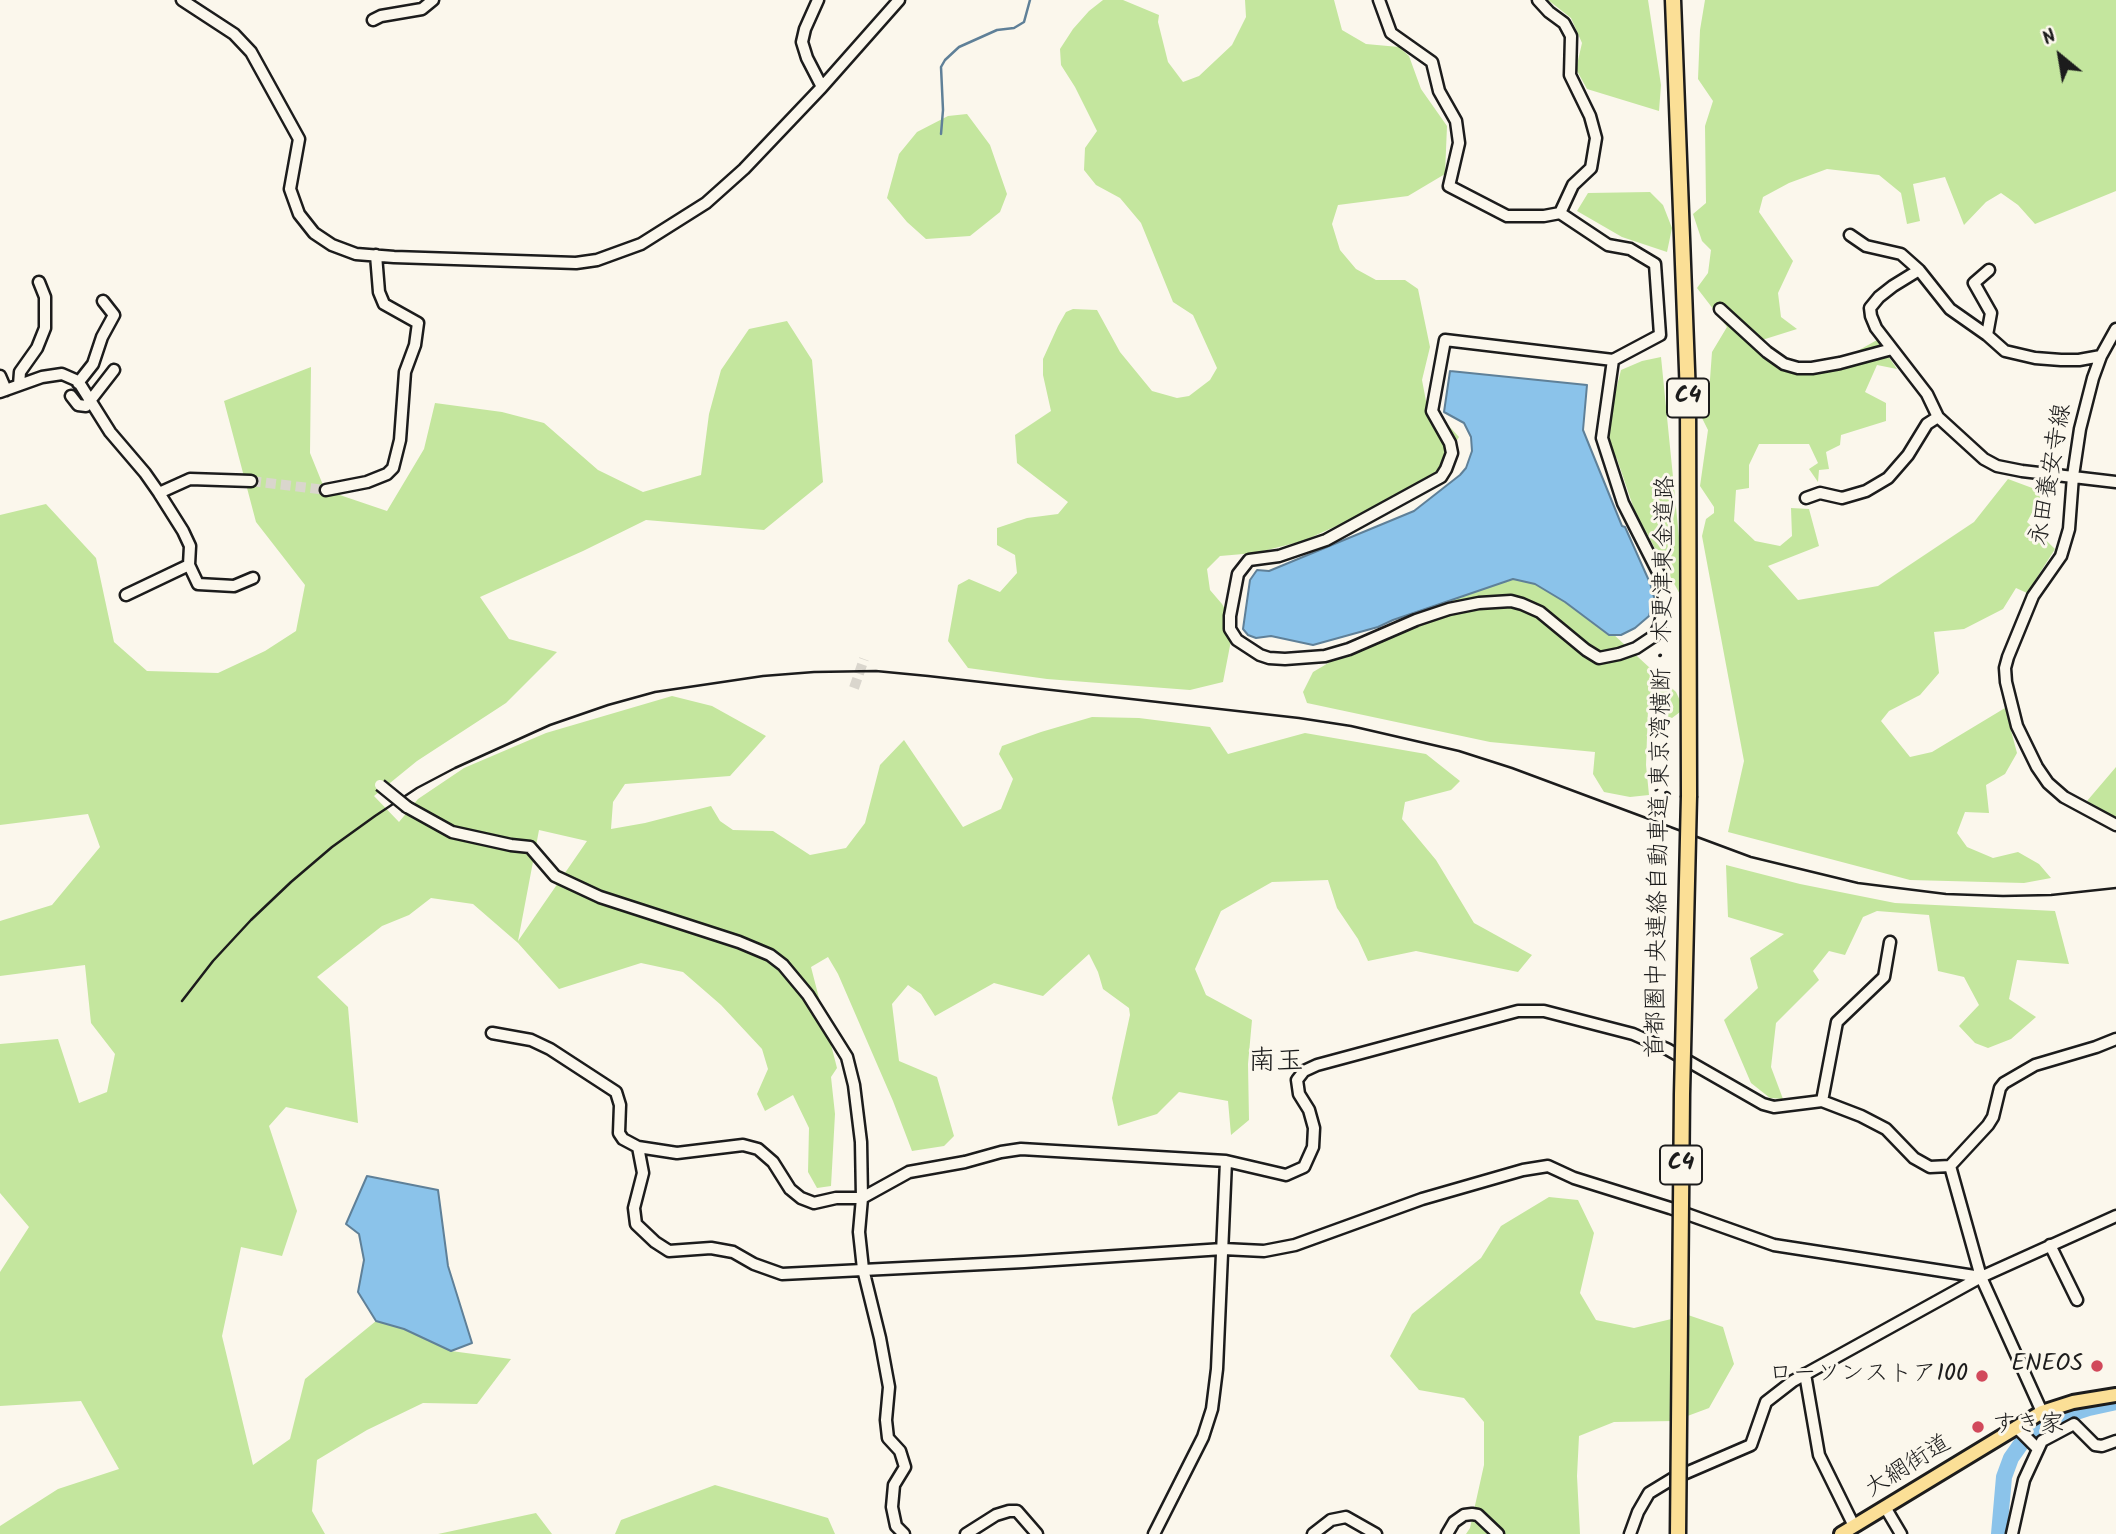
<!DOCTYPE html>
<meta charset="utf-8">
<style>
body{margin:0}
#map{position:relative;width:2116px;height:1534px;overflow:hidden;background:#fbf7ec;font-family:Kalam,sans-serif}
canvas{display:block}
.north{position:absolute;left:2025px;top:21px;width:70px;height:70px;-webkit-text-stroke:5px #fbf7ec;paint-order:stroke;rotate:330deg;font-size:19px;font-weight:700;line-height:28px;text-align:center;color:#1c1c1c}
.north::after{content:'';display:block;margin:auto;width:24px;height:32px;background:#1c1c1c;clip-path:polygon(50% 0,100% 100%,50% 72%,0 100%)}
</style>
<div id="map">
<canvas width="2116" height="1534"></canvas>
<div class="north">N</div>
</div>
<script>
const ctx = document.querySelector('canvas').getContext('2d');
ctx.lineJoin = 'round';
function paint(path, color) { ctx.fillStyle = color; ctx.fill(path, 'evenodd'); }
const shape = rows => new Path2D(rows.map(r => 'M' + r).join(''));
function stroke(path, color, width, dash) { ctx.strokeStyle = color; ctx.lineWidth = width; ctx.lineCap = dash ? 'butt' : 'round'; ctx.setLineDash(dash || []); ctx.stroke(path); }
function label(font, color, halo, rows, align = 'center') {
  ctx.font = font + ' Kalam,"Klee One",sans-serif'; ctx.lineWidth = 6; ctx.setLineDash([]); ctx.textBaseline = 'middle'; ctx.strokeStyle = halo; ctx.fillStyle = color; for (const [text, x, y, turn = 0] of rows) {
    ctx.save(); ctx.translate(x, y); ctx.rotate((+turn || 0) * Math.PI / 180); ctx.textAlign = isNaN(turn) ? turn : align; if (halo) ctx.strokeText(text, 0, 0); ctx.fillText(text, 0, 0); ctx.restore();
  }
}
paint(shape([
 [1103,0,1123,0,1159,15,1158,22,1168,62,1183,82,1199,76,1232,45,1246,17,1245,0,1334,0,1342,30,1366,44,1399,47,1409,56,1421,89,1447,126,1445,174,1408,196,1338,205,1332,224,1340,250,1356,269,1376,280,1405,280,1418,289,1430,347,1422,380,1426,401,1459,437,1439,470,1343,523,1303,541,1255,553,1220,556,1207,569,1210,590,1222,604,1234,625,1223,682,1190,690,1047,679,968,668,948,641,958,585,969,579,1000,592,1017,573,1015,555,997,545,997,528,1027,518,1058,514,1068,502,1017,463,1015,435,1051,411,1043,375,1043,359,1058,326,1066,312,1073,309,1097,310,1120,352,1152,391,1177,398,1189,396,1210,380,1217,368,1193,315,1173,302,1141,223,1120,198,1096,185,1084,170,1085,148,1097,131,1075,87,1061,65,1060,49,1073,29,1089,11],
 [1548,0,1648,0,1661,85,1659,111,1587,89,1576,69,1582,43,1571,18],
 [1705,0,2116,0,2116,191,2035,224,2018,205,2001,193,1986,202,1964,225,1945,177,1913,184,1920,221,1907,224,1901,193,1879,175,1827,169,1789,183,1763,197,1759,212,1793,261,1778,293,1781,317,1797,329,1762,340,1760,351,1778,369,1804,375,1835,368,1852,354,1877,340,1897,369,1877,365,1865,392,1886,403,1886,421,1841,435,1840,445,1826,452,1829,469,1819,470,1818,482,1809,469,1818,463,1809,444,1759,444,1749,465,1749,488,1736,490,1734,521,1755,541,1780,546,1792,536,1791,508,1809,509,1819,546,1768,566,1798,600,1878,586,1974,522,2008,479,2043,492,2027,522,2055,549,2027,593,2016,588,2003,609,1964,629,1934,632,1939,673,1920,695,1889,711,1881,721,1910,757,1932,752,2005,708,2017,753,2005,774,1986,785,1989,813,1965,812,1957,833,1967,847,1993,858,2018,852,2039,864,2051,878,2024,883,1910,880,1728,832,1744,761,1702,536,1706,519,1714,513,1714,507,1700,486,1708,430,1701,416,1708,407,1712,352,1727,327,1697,288,1708,273,1711,250,1702,241,1693,214,1706,203,1705,126,1713,101,1698,79,1700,30],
 [967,114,990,145,1007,194,1000,212,970,236,926,239,907,222,887,198,899,154,917,132,948,116],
 [1650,192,1663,205,1672,228,1667,252,1622,237,1577,211,1588,193],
 [787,321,812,360,823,482,764,530,646,520,583,551,480,597,509,639,557,652,506,703,417,761,374,796,399,822,418,799,464,768,546,733,672,696,712,706,766,736,730,776,625,784,613,802,611,829,645,823,711,806,720,821,733,830,773,831,810,855,846,848,865,823,880,765,904,740,963,827,1001,809,1013,779,999,754,1002,746,1041,732,1092,717,1139,718,1210,727,1228,754,1305,733,1426,754,1460,781,1451,790,1405,802,1402,819,1436,860,1474,923,1532,955,1518,972,1416,951,1368,961,1358,939,1337,908,1328,880,1272,882,1221,911,1195,969,1206,995,1252,1020,1248,1064,1249,1120,1231,1135,1228,1101,1179,1092,1157,1114,1118,1126,1112,1098,1130,1015,1129,1008,1103,989,1098,972,1089,954,1043,996,994,983,935,1016,921,994,908,985,892,1004,899,1061,937,1077,954,1136,944,1146,912,1151,893,1101,838,974,828,957,811,967,837,1068,831,1077,835,1114,831,1186,817,1188,808,1172,809,1128,793,1095,765,1111,757,1094,768,1069,762,1049,721,1005,683,972,641,963,559,989,518,943,473,904,431,898,409,915,382,926,317,977,348,1007,358,1123,286,1107,269,1126,297,1211,282,1256,241,1247,222,1336,253,1465,290,1439,305,1379,376,1321,404,1329,451,1351,511,1359,477,1404,423,1403,367,1430,317,1460,312,1511,325,1534,0,1534,0,1526,58,1489,119,1469,81,1401,0,1406,0,1272,29,1227,0,1193,0,1044,58,1039,79,1103,107,1092,115,1054,91,1023,85,965,0,976,0,921,52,905,100,847,88,814,0,825,0,515,46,504,96,558,114,642,147,671,218,673,265,651,296,631,305,585,256,522,224,401,311,367,310,453,325,490,387,511,424,449,435,403,502,412,544,423,598,470,643,492,701,475,709,414,721,370,749,329],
 [539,830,587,841,518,941],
 [1661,357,1682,567,1682,598,1635,512,1617,459,1600,435,1610,414,1621,370,1642,361],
 [1513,579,1535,584,1600,622,1676,692,1684,709,1672,718,1648,709,1646,765,1649,795,1630,797,1604,792,1593,774,1595,752,1490,742,1307,703,1303,692,1313,672,1448,593],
 [2116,767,2116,818,2087,801],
 [1726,865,1800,884,1895,903,2055,911,2069,964,2017,960,2009,999,2036,1017,2011,1039,1988,1048,1975,1043,1959,1026,1979,1005,1964,977,1938,971,1929,915,1877,911,1863,917,1845,955,1829,951,1813,971,1819,980,1776,1023,1771,1067,1783,1099,1770,1098,1751,1083,1724,1020,1758,988,1750,958,1784,934,1728,917],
 [1549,1197,1578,1200,1594,1233,1580,1293,1596,1320,1634,1328,1688,1315,1723,1327,1734,1364,1709,1408,1674,1421,1614,1422,1579,1436,1577,1476,1580,1534,1466,1534,1470,1528,1484,1465,1484,1422,1464,1398,1419,1390,1390,1356,1412,1314,1481,1258,1501,1226],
 [715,1485,828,1518,835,1534,615,1534,621,1520],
 [536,1513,552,1534,438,1534]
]), '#c4e69e');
const water = shape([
 [1450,371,1587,385,1583,430,1622,526,1625,527,1650,583,1654,597,1649,616,1635,628,1621,635,1609,635,1565,602,1535,584,1513,579,1393,620,1378,627,1313,645,1271,636,1256,638,1248,635,1243,629,1250,580,1257,570,1269,571,1414,511,1460,475,1466,468,1472,451,1471,437,1464,423,1444,412,1450,371],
 [367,1176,438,1190,448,1266,472,1343,451,1351,404,1329,376,1321,358,1292,364,1260,359,1234,346,1224,367,1176]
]);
paint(water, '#8bc3ea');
stroke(water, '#5f8098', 2);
stroke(shape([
 [941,134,943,110,941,67,945,60,959,47,997,30,1014,28,1024,22,1030,0]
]), '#5f8098', 2.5);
stroke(shape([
 [1999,1534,2004,1477,2011,1458,2023,1441,2049,1421,2089,1408,2116,1402]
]), '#8bc3ea', 16);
stroke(shape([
 [251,481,326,490],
 [854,688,864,659]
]), '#dad6cd', 10, [10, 5]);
const minor = shape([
 [182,0,234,34,251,52,299,139,290,189,299,214,314,233,332,245,356,254,394,257,576,263,597,260,641,244,706,203,744,169,822,87,899,0],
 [818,0,805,29,802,42,807,58,822,87],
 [1379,0,1391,33,1432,62,1439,91,1456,121,1459,143,1449,186,1507,216,1544,216,1560,213,1608,245,1630,249,1655,264,1660,335,1613,360,1445,340,1432,411,1450,443,1452,453,1446,469,1441,477,1326,540,1279,556,1249,560,1238,574,1230,616,1230,629,1237,640,1260,655,1269,658,1285,659,1325,656,1349,649,1416,620,1449,609,1479,603,1511,601,1522,604,1540,612,1586,650,1599,658,1619,654,1636,648,1654,636,1659,627,1663,611,1664,599,1661,578,1623,503,1602,438,1613,360],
 [1538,0,1549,12,1564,23,1571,36,1570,75,1590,116,1596,138,1591,168,1573,185,1560,213],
 [373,20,381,16,422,9,433,0],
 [1850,235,1866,246,1901,254,1919,270,1950,309,1987,335,2005,351,2035,358,2061,360,2079,360,2101,356],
 [1919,270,1893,286,1879,297,1870,308,1871,316,1876,328,1927,394,1938,417,1984,459,1997,466,2022,471,2116,482],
 [1720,309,1767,352,1784,364,1798,368,1812,368,1840,363,1892,349],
 [2116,329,2101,356,2093,378,2080,429,2073,476,2069,529,2061,556,2033,596,2008,657,2005,668,2006,682,2017,726,2037,767,2048,783,2064,797,2116,825],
 [1987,335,1991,313,1974,283,1989,270],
 [0,376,6,390],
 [78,383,93,364,102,337,114,315,103,301],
 [19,385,20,372,37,348,45,328,45,297,39,282],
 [0,392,42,377,62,374,78,381,110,432,145,473,159,493,190,479,251,481],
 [71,396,78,405,86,406,114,370],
 [326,490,367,482,387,474,393,468,400,440,405,372,415,345,418,323,384,304,379,292,376,255],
 [159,493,183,531,190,546,189,565,198,584,234,586,253,578],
 [1806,498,1820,493,1842,498,1866,491,1888,478,1908,455,1927,424,1938,417],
 [126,595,189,565],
 [407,807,452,832,511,845,530,847,555,876,600,897,739,942,770,955,783,965,808,995,847,1057,854,1085,861,1142,862,1198,859,1232,863,1269,880,1338,889,1387,886,1420,888,1438,900,1451,905,1467,894,1485,892,1507,896,1526,904,1534],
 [492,1033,531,1040,550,1049,616,1092,620,1105,619,1133,623,1139,638,1147,677,1153,743,1145,758,1149,773,1162,790,1189,801,1198,814,1203,836,1198,862,1198,909,1172,965,1162,1001,1152,1021,1149,1226,1161,1286,1175,1304,1167,1313,1147,1314,1128,1309,1110,1299,1094,1297,1080,1304,1071,1317,1065,1518,1011,1544,1011,1633,1034,1667,1049,1763,1104,1774,1107,1822,1101,1861,1116,1886,1129,1914,1158,1930,1167,1950,1166,1988,1125,1993,1117,2000,1088,2004,1083,2035,1065,2096,1047,2116,1039],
 [1822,1101,1837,1022,1884,977,1890,942],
 [638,1147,643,1173,634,1208,636,1224,655,1242,669,1251,711,1248,733,1252,754,1264,782,1274,1024,1262,1223,1249,1264,1251,1295,1245,1422,1199,1523,1170,1548,1166,1574,1178,1670,1208,1774,1245,1981,1277],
 [1950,1166,1981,1277,2042,1412],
 [2050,1245,2077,1300],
 [1805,1374,1819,1455,1854,1526],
 [2016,1427,2037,1448],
 [1885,1507,1901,1534],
 [966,1534,996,1515,1009,1511,1017,1511,1037,1534],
 [1154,1534,1203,1437,1212,1409,1217,1369,1226,1161],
 [1313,1534,1331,1520,1346,1517,1376,1534],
 [1447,1534,1454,1522,1464,1515,1472,1514,1478,1515,1498,1534],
 [1630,1534,1638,1512,1649,1493,1672,1479,1751,1445,1766,1402,1793,1381,1981,1277,2116,1216],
 [2012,1534,2024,1480,2042,1441,2074,1424,2095,1445,2102,1446,2116,1441]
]);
const major = shape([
 [1841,1534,2042,1412,2073,1402,2116,1395]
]);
const highway = shape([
 [1673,0,1688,396,1689,796]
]);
stroke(minor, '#1c1c1c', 15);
stroke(major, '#1c1c1c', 18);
stroke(highway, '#1c1c1c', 19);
stroke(minor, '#fbf7ec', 10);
stroke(major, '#fbdf96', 12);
stroke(highway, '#fbdf96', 14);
stroke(shape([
 [182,1001,213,961,251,920,291,882,332,847,375,816,417,788,455,768,550,725,608,705,655,692,763,676,814,672,876,671,928,676,1299,718,1351,726,1459,751,1512,768,1751,857,1858,883,1946,894,2003,896,2051,895,2116,888]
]), '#1c1c1c', 2.5);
const minorBridge = shape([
 [380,785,407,807]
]);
const highwayBridge = shape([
 [1678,1534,1682,1094,1689,796]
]);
stroke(minorBridge, '#1c1c1c', 15, []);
stroke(highwayBridge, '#1c1c1c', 19, []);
stroke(minorBridge, '#fbf7ec', 10);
stroke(highwayBridge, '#fbdf96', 14);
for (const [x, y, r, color] of [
 [2097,1366,7,"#d1495b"],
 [1982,1376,7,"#d1495b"],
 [1978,1427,7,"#d1495b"]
]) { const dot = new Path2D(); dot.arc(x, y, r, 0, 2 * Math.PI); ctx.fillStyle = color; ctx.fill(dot); stroke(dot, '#fbf7ec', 2.5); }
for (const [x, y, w] of [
 [1688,398,42],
 [1681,1165,42]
]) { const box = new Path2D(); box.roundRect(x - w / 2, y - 19.5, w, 39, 5); ctx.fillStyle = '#fbf7ec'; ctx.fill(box); stroke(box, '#1c1c1c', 2); }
label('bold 23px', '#1c1c1c', null, [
 ["C4",1688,398],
 ["C4",1681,1165]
]);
label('24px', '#1c1c1c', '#fbf7ec', [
 ["永田養安寺線",2053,475,-80],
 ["首都圏中央連絡自動車道;東京湾横断・木更津東金道路",1663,767,-89],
 ["大網街道",1909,1468,-32]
]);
label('24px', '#1c1c1c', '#fbf7ec', [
 ["ENEOS",2083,1366],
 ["ローソンストア100",1968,1376],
 ["すき家",1992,1427,"left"]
], 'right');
label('28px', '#1c1c1c', '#fbf7ec', [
 ["南玉",1276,1064]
]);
</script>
